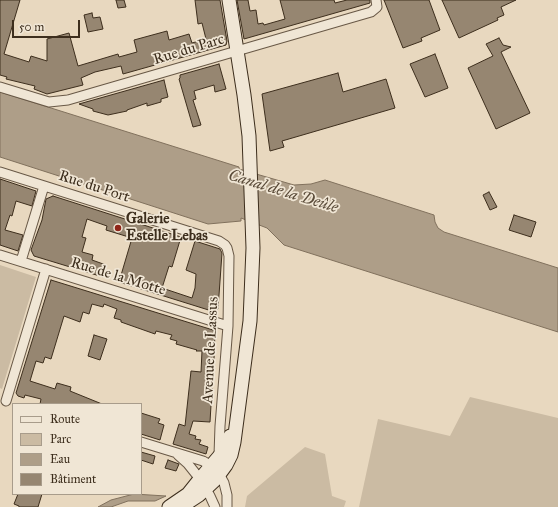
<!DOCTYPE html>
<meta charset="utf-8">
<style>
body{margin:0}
#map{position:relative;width:558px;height:507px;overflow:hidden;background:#e8d8bf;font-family:"IM FELL Great Primer",serif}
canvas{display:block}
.legend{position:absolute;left:12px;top:403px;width:130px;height:92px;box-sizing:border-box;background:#f0e6d5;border:1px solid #a89c8b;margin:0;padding:5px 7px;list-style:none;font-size:12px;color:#3d2e1d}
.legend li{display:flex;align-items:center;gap:8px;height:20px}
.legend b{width:20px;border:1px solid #a89c8b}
.scale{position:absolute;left:12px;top:20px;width:68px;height:18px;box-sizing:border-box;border:2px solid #3d2e1d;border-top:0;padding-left:5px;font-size:12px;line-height:14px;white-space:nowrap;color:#3d2e1d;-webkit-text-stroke:3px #f0e6d5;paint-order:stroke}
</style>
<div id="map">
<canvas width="558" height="507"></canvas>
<ul class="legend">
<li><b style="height:5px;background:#f0e6d5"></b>Route</li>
<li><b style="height:11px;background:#cbbba3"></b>Parc</li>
<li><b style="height:11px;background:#ae9e88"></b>Eau</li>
<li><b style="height:11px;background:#968671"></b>Bâtiment</li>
</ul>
<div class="scale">50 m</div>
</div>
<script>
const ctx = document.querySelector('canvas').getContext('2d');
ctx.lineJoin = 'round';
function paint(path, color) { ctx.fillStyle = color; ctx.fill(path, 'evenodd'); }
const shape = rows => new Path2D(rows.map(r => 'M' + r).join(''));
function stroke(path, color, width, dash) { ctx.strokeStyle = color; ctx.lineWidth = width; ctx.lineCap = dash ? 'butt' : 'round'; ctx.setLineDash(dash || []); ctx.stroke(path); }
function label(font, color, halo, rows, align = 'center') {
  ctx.font = font + ' "IM FELL Great Primer",serif'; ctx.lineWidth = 3.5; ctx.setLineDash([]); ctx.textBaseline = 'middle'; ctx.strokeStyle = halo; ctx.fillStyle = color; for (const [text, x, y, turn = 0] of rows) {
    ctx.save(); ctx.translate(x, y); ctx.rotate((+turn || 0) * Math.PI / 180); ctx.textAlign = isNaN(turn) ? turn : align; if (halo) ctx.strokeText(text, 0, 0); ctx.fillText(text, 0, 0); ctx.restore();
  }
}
paint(shape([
 [0,265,36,277,2,389,0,388],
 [470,397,558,418,558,507,359,507,378,419,450,436],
 [305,447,325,454,332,496,346,501,344,507,245,507,247,496]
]), '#cbbba3');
const water = shape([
 [0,92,239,167,239,169,294,185,311,184,325,180,434,215,435,222,438,228,444,232,558,268,558,332,284,245,267,228,241,218,241,221,208,224,0,157,0,92],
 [134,494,166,496,155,501,128,501,111,507,98,507,111,500,134,494]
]);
paint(water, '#ae9e88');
stroke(water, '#81715d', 1);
const building = shape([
 [0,0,20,0,4,54,29,62,31,56,47,61,47,39,69,33,78,66,118,54,119,57,137,52,134,40,167,31,169,40,189,34,192,43,206,39,202,23,198,24,195,0,220,0,227,41,226,45,123,74,121,66,95,72,81,78,83,85,47,94,34,89,35,86,6,79,7,77,0,75,0,0],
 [116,0,124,0,126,7,118,8,116,0],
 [237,0,248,0,250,11,256,10,258,24,263,23,264,25,285,19,280,0,334,0,335,3,347,0,370,0,370,3,244,39,237,0],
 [384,0,429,0,440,30,421,38,422,41,403,48,384,0],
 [442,0,516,0,501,7,504,15,497,18,498,20,459,38,442,0],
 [92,13,93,18,100,17,103,29,88,32,84,15,92,13],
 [499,38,503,45,511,47,501,52,530,113,496,129,468,68,493,56,486,44,499,38],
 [435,54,448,88,425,97,410,64,435,54],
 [219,64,226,89,215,92,214,85,194,91,196,99,193,100,201,125,193,127,179,79,180,78,180,75,219,64],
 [338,73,343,92,386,79,395,108,282,141,284,147,270,151,262,94,338,73],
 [164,80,168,97,161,99,161,102,147,106,147,103,127,110,127,111,108,115,93,111,93,109,79,104,164,80],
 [0,179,36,191,32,206,16,201,12,216,10,215,5,230,23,235,18,251,0,245,0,179],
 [489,192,497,207,490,210,483,195,489,192],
 [53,196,181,237,172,267,169,266,162,288,192,298,195,288,196,274,186,270,195,241,220,249,222,253,218,309,215,312,119,282,132,238,106,230,107,226,87,219,82,237,86,238,82,252,93,255,92,260,106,265,103,277,34,256,31,250,42,220,46,199,53,196],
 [514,215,536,222,531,237,509,230,514,215],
 [51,280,213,330,215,332,214,359,211,359,210,377,210,388,212,388,210,422,193,421,189,434,196,436,195,439,201,440,199,444,208,447,206,454,173,444,179,424,185,426,191,371,201,372,202,351,196,351,197,350,176,344,177,341,170,339,172,335,156,331,155,334,121,322,121,320,114,318,117,309,104,304,103,307,92,304,89,314,83,312,80,322,64,316,51,359,45,357,43,363,36,361,30,381,55,389,57,383,71,387,70,391,102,404,40,404,41,399,25,395,24,398,18,396,16,393,51,280],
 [94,335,107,339,100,360,88,356,94,335],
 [141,413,160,419,158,423,164,425,160,440,141,434,141,413],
 [141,452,155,456,153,464,141,460,141,452],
 [168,460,179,464,176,471,165,468,168,460],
 [18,494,42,494,38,507,19,507,19,506,14,504,18,494]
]);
paint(building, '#968671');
stroke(building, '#3d2e1d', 1);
const street = shape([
 [0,87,49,102,68,100,371,12,377,7,376,0],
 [0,172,219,241,225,245,227,248,229,256,228,326,220,426,219,455],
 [0,255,228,326],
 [21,261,44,186],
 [6,401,46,269],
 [141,442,203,461,212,466,219,474,224,483,227,495,227,507],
 [178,455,188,464,200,479,210,496,215,507]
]);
const secondary = shape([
 [169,507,188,494,200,479,222,453,230,436],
 [181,507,199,495,215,480,226,465,231,455,234,442,250,321,253,248,249,136,244,95,229,0]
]);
stroke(street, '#685846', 11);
stroke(secondary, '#3d2e1d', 15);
stroke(street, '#f0e6d5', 9);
stroke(secondary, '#f0e6d5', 13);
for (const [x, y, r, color] of [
 [118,228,4,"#8f2418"]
]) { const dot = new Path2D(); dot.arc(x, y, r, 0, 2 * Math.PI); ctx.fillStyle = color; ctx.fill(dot); stroke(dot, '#f0e6d5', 1.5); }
label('15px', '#3d2e1d', '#f0e6d5', [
 ["Rue du Parc",189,50,-17],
 ["Rue du Port",94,187,18],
 ["Rue de la Motte",118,277,17],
 ["Avenue de Lassus",211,350,-87]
]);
label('bold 15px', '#3d2e1d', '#f0e6d5', [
 ["Galerie",126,219],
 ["Estelle Lebas",126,236]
], 'left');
label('italic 16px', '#594a38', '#f0e6d5', [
 ["Canal de la Deûle",283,192,17]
]);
</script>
